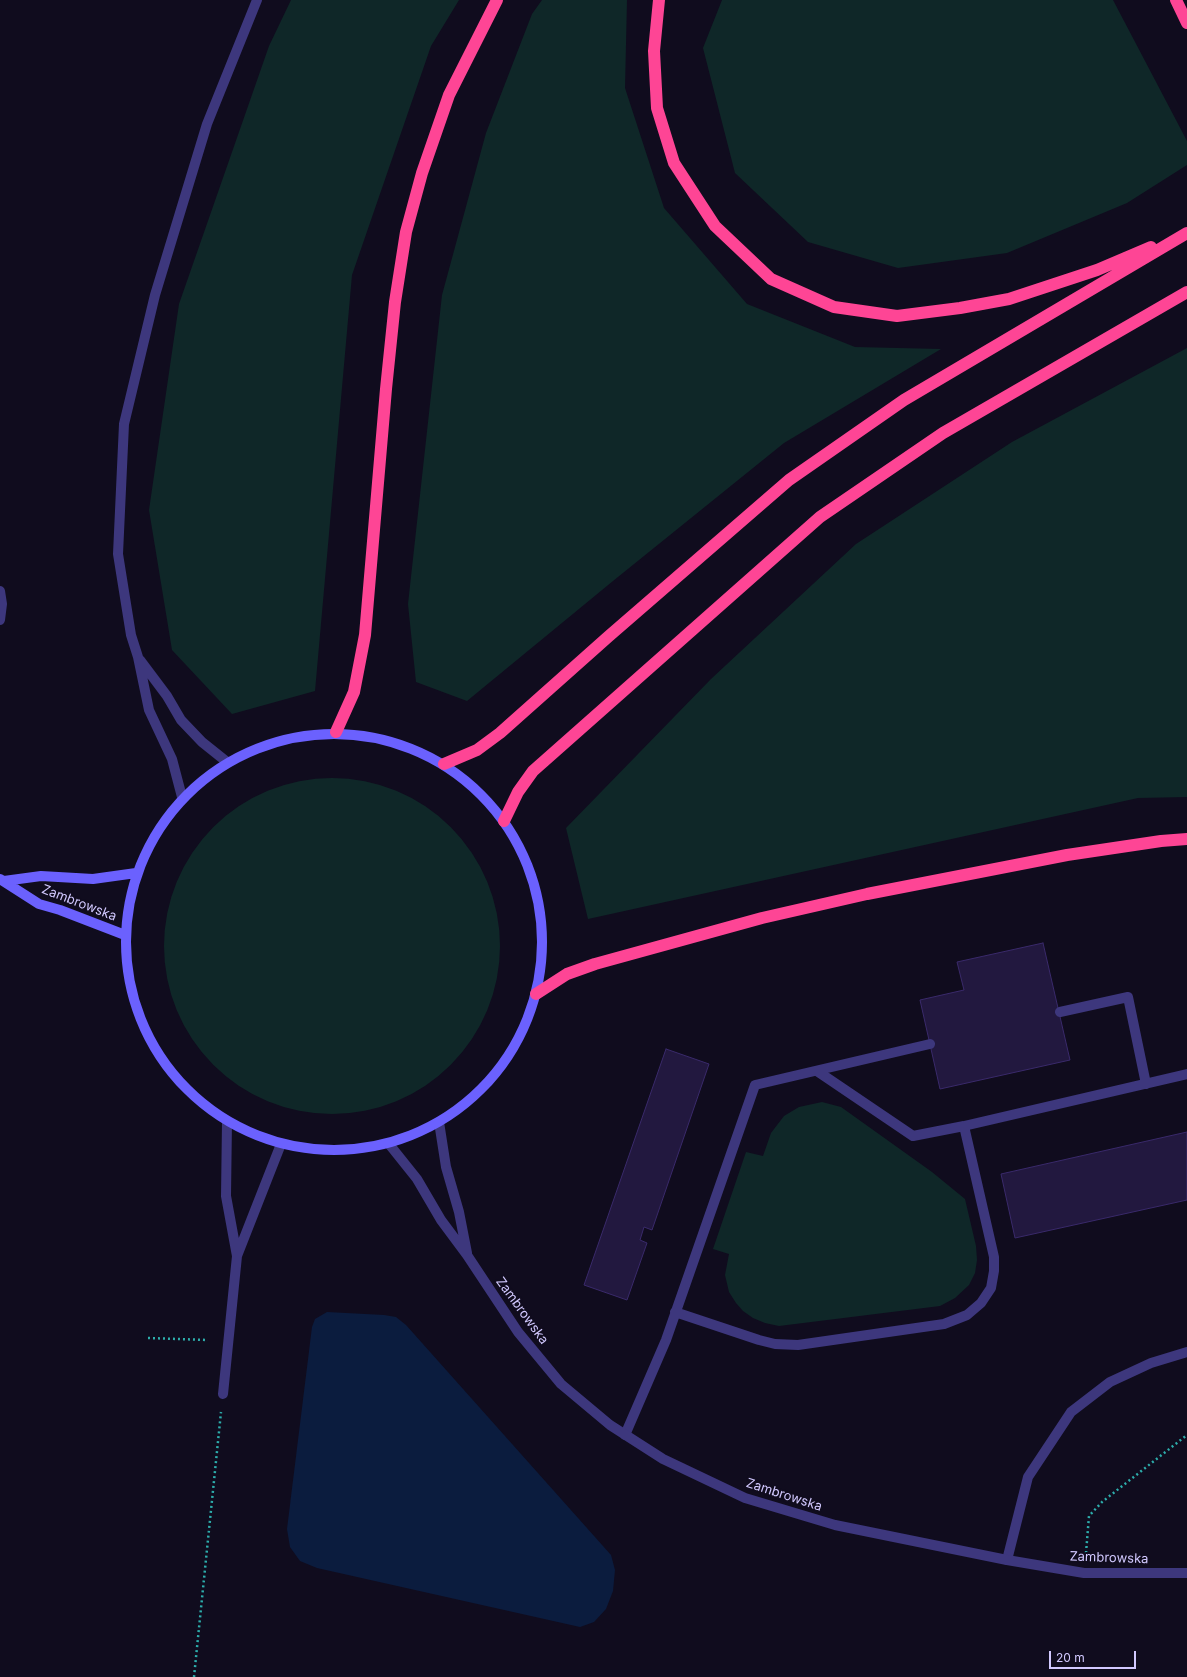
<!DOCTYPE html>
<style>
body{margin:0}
#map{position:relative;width:1187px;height:1677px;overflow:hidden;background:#100c1e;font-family:Inter,sans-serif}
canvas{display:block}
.scale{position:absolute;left:1049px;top:1651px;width:87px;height:18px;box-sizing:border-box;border:2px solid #d2c9ff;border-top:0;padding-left:5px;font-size:12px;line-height:14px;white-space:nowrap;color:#d2c9ff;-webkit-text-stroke:3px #100c1e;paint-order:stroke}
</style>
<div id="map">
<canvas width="1187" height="1677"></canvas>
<div class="scale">20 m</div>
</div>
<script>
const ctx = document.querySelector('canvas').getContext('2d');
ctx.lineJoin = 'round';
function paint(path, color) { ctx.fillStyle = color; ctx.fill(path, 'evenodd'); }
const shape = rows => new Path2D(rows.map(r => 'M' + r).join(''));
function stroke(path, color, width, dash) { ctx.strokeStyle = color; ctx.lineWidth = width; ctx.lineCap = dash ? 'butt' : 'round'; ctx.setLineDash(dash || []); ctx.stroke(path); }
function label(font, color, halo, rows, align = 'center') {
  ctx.font = font + ' Inter,sans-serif'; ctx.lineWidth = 4; ctx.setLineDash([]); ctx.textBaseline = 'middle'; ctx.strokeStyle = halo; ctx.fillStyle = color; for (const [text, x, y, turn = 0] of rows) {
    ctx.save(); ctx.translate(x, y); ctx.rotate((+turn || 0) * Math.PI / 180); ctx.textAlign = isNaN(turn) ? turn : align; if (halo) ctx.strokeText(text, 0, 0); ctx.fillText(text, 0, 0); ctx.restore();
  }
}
paint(shape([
 [291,0,459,0,431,46,352,275,315,691,232,714,172,650,149,510,179,304,269,46],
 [542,0,627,0,625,88,664,208,747,304,855,347,941,349,784,443,613,581,467,701,416,682,408,604,442,295,486,133,532,14],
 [722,0,1113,0,1187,141,1187,165,1127,203,1007,253,898,268,808,242,735,173,703,48],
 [1187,348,1187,797,1138,798,588,919,566,828,711,679,856,544,1012,442],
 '164 946a168 168 0 1 1 336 0a168 168 0 1 1-336 0Z',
 [822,1102,841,1107,932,1172,965,1199,976,1246,977,1260,975,1273,969,1285,955,1298,940,1306,779,1326,765,1323,753,1318,743,1311,736,1303,729,1292,725,1275,729,1254,713,1249,746,1152,763,1156,771,1133,784,1116,799,1107]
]), '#0f2728');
paint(shape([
 [327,1312,384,1315,396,1317,406,1325,611,1555,615,1570,613,1591,606,1609,594,1622,580,1627,317,1568,300,1561,290,1547,287,1529,312,1327,315,1319]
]), '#0b1c3e');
const building = shape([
 [1043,943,1070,1060,940,1089,920,1000,964,990,957,962,1043,943],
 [666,1049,709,1064,652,1230,644,1227,640,1240,647,1243,627,1300,584,1285,666,1049],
 [1187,1132,1187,1200,1015,1238,1001,1174,1187,1132]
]);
paint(building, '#22183f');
stroke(building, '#3a2a6b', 1);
stroke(shape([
 [148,1338,208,1340],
 [1086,1553,1089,1516,1102,1502,1187,1435],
 [194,1677,221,1412]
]), '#2daeac', 2.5, [2, 3]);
stroke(shape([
 [0,591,2,604,0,620],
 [1060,1012,1128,997,1146,1084],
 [817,1071,913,1136,964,1126,1187,1074],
 [237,1256,281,1144],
 [675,1312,759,1340,775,1344,798,1345,944,1324,967,1315,981,1303,991,1288,994,1271,994,1257,964,1126],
 [223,1394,237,1256,226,1196,227,1121],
 [625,1435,666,1340,755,1085,930,1044]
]), '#3d377d', 10);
stroke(shape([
 [1007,1560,1028,1477,1071,1412,1110,1382,1151,1363,1187,1352]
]), '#3d377d', 10);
stroke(shape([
 [140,660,167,696,181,720,202,742,227,762],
 [182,797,172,759,149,710,138,657,131,635,118,554,124,424,155,295,207,124,257,0],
 [439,1122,446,1167,459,1212,467,1253],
 [389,1144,417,1179,441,1220,467,1255,518,1332,561,1384,610,1425,663,1459,745,1498,835,1525,1007,1560,1084,1573,1187,1573]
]), '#3d377d', 10);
stroke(shape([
 '126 942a208 208 0 1 1 416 0a208 208 0 1 1-416 0Z',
 [0,879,39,904,60,910,125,935],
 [4,881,41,876,93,879,136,873]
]), '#6b61fe', 10);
stroke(shape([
 [659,0,654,51,657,108,674,163,715,226,771,279,834,307,897,316,960,308,1009,299,1097,270,1151,247],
 [1176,0,1187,23],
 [336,732,354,692,365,635,386,389,395,302,406,232,422,173,449,95,497,0],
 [444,764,477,750,500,733,609,636,789,480,904,400,1187,233],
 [504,821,518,792,533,771,820,517,943,433,1187,292],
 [536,994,567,974,595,964,762,918,867,894,1067,855,1161,841,1187,839]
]), '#fe4595', 12);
label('13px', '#d2c9ff', '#100c1e', [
 ["Zambrowska",79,903,21],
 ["Zambrowska",522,1311,54],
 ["Zambrowska",784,1495,18],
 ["Zambrowska",1109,1558,2]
]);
</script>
